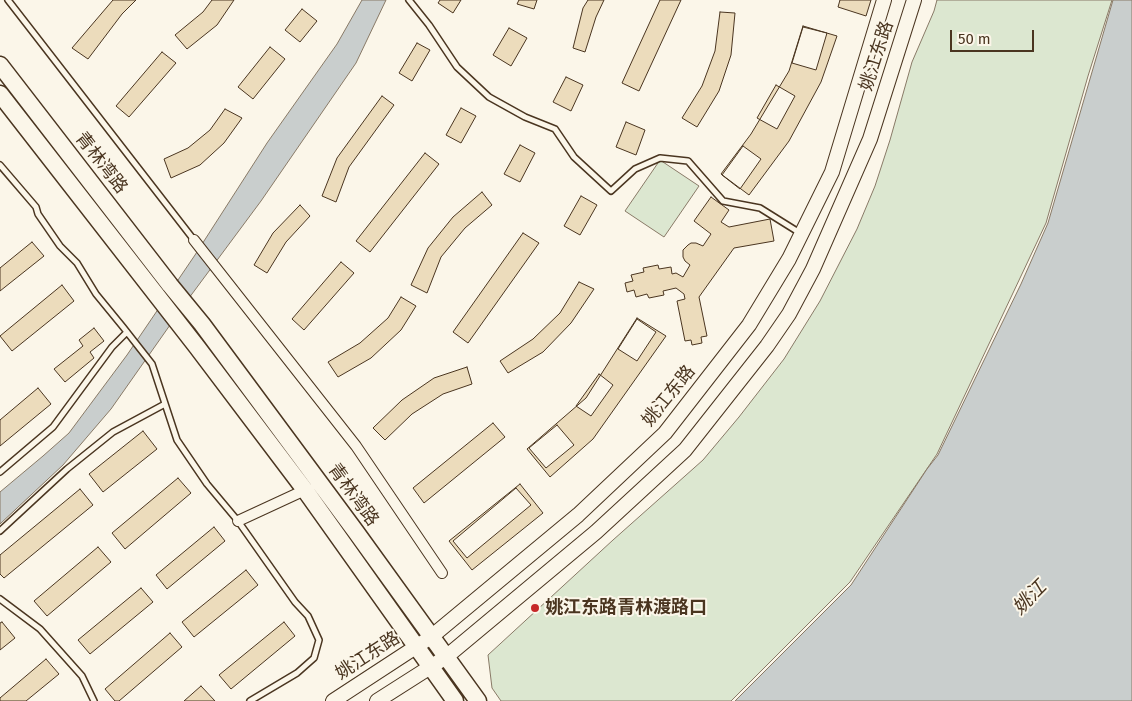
<!DOCTYPE html>
<meta charset="utf-8">
<style>
body{margin:0}
#map{position:relative;width:1132px;height:701px;overflow:hidden;background:#fbf6e9;font-family:"Fira Sans",sans-serif}
canvas{display:block}
.scale{position:absolute;left:950px;top:30px;width:84px;height:22px;box-sizing:border-box;border:2px solid #4a3520;border-top:0;padding-left:6px;font-size:15px;line-height:18px;white-space:nowrap;color:#4a3520;-webkit-text-stroke:4px #fbf6e9;paint-order:stroke}
</style>
<div id="map">
<canvas width="1132" height="701"></canvas>
<div class="scale">50 m</div>
</div>
<script>
const ctx = document.querySelector('canvas').getContext('2d');
ctx.lineJoin = 'round';
function paint(path, color) { ctx.fillStyle = color; ctx.fill(path, 'evenodd'); }
const shape = rows => new Path2D(rows.map(r => 'M' + r).join(''));
function stroke(path, color, width, dash) { ctx.strokeStyle = color; ctx.lineWidth = width; ctx.lineCap = dash ? 'butt' : 'round'; ctx.setLineDash(dash || []); ctx.stroke(path); }
function label(font, color, halo, rows, align = 'center') {
  ctx.font = font + ' "Fira Sans","Noto Sans SC",sans-serif'; ctx.lineWidth = 4; ctx.setLineDash([]); ctx.textBaseline = 'middle'; ctx.strokeStyle = halo; ctx.fillStyle = color; for (const [text, x, y, turn = 0] of rows) {
    ctx.save(); ctx.translate(x, y); ctx.rotate((+turn || 0) * Math.PI / 180); ctx.textAlign = isNaN(turn) ? turn : align; if (halo) ctx.strokeText(text, 0, 0); ctx.fillText(text, 0, 0); ctx.restore();
  }
}
const green = shape([
 [937,0,1112,0,1088,76,1046,223,937,454,850,582,731,701,501,701,492,688,488,655,613,540,703,460,739,417,784,359,820,301,857,229,875,186,890,140,912,62,934,11,937,0],
 [660,160,699,186,664,237,625,211,660,160]
]);
paint(green, '#dce7d0');
stroke(green, '#887966', 1);
const water = shape([
 [362,0,386,0,356,63,261,201,189,298,111,409,63,465,0,524,0,492,43,456,69,433,127,355,195,255,267,143,337,44,362,0],
 [1113,0,1132,0,1132,701,735,701,851,585,927,469,938,455,1021,284,1048,223,1113,0]
]);
paint(water, '#c9cecd');
stroke(water, '#887966', 1);
const building = shape([
 [113,0,136,0,122,14,88,59,72,48,113,0],
 [212,0,234,0,217,25,187,49,175,35,203,12,212,0],
 [440,0,461,0,453,13,438,3,440,0],
 [519,0,537,0,534,9,517,4,519,0],
 [588,0,604,0,596,17,585,52,573,48,583,8,588,0],
 [660,0,681,0,639,91,622,83,660,0],
 [840,0,871,0,866,16,838,7,840,0],
 [302,9,317,21,300,42,285,30,302,9],
 [720,12,735,13,731,55,719,91,697,127,682,118,702,86,715,51,720,12],
 [803,26,837,36,821,82,789,141,749,195,721,174,751,134,789,71,803,26],
 [803,27,827,33,816,70,792,63,803,27],
 [509,28,527,38,511,66,493,55,509,28],
 [417,43,430,50,412,81,399,73,417,43],
 [270,47,285,59,253,99,238,87,270,47],
 [162,52,176,63,129,117,116,106,162,52],
 [566,77,583,85,571,111,553,102,566,77],
 [776,85,795,96,777,129,757,118,776,85],
 [382,96,394,105,349,167,336,202,322,196,337,158,382,96],
 [461,108,476,116,461,143,446,135,461,108],
 [225,109,242,118,224,143,200,165,171,178,164,159,188,148,210,130,225,109],
 [626,122,645,130,636,155,616,147,626,122],
 [520,145,535,153,520,182,504,174,520,145],
 [743,146,761,159,740,189,722,175,743,146],
 [425,153,439,164,370,252,356,241,425,153],
 [482,192,492,205,465,228,441,257,427,293,411,285,428,248,453,217,482,192],
 [581,196,597,205,580,235,564,226,581,196],
 [711,197,729,210,721,222,729,227,770,219,774,241,734,248,699,297,707,336,701,337,702,343,692,345,691,340,685,341,677,301,685,299,684,294,676,288,663,291,664,295,649,298,647,294,636,297,634,290,627,292,625,283,633,281,631,275,644,272,643,268,658,265,659,269,671,267,672,274,676,273,683,277,690,265,685,261,683,257,683,250,688,245,691,243,696,243,703,246,711,234,694,221,711,197],
 [300,205,310,216,286,242,267,273,254,265,273,233,300,205],
 [523,233,539,243,468,343,453,332,523,233],
 [32,242,44,256,0,291,0,268,32,242],
 [341,262,354,273,304,330,292,319,341,262],
 [579,282,594,289,571,323,543,352,508,373,500,361,533,339,560,313,579,282],
 [62,285,74,301,12,351,0,336,62,285],
 [401,297,416,306,401,330,371,358,338,377,328,362,360,343,388,318,401,297],
 [637,318,666,336,593,439,550,477,527,449,586,398,637,318],
 [637,319,656,332,637,361,618,349,637,319],
 [94,328,104,341,90,352,94,358,65,382,54,369,83,346,79,340,94,328],
 [467,367,472,384,443,394,412,414,385,440,373,428,402,400,434,378,467,367],
 [599,374,613,385,591,416,576,406,599,374],
 [38,388,51,404,0,446,0,420,38,388],
 [493,423,505,437,424,503,413,488,493,423],
 [557,425,574,445,546,468,529,448,557,425],
 [143,431,157,449,103,492,89,474,143,431],
 [178,478,191,493,125,549,112,533,178,478],
 [520,484,543,513,472,570,449,541,520,484],
 [516,488,531,505,467,558,453,541,516,488],
 [80,489,93,505,4,578,0,574,0,555,80,489],
 [214,527,225,541,167,589,156,575,214,527],
 [98,547,111,562,47,616,34,601,98,547],
 [246,570,258,585,194,637,182,622,246,570],
 [141,588,153,602,90,654,78,640,141,588],
 [2,622,15,638,0,650,0,623,2,622],
 [284,622,295,636,231,689,219,675,284,622],
 [170,633,182,647,119,701,115,701,105,689,170,633],
 [46,659,59,674,26,701,0,701,0,698,46,659],
 [201,686,215,701,184,701,201,686]
]);
paint(building, '#ecdcbc');
stroke(building, '#4a3520', 1);
const lane = shape([
 [8,0,194,240],
 [409,0,429,25,457,67,489,97,525,117,555,129,574,157,611,191,635,169,660,158,688,161,723,201,760,208,800,233],
 [0,165,36,207,38,214,60,246,77,263,96,294,123,327,152,364,177,440,207,484,238,521,295,602,308,616,319,640,314,658,297,673,250,701],
 [0,472,53,427,112,347,127,332],
 [0,531,67,469,113,432,165,404],
 [0,599,40,629,82,676,94,701]
]);
const street = shape([
 [194,240,356,446,442,573],
 [238,521,305,490]
]);
const secondary = shape([
 [333,701,431,637,578,515,665,433,749,325,789,259,832,172,884,0],
 [377,701,446,657,596,532,685,450,767,346,789,314,813,269,870,139,914,0]
]);
const primary = shape([
 [0,65,170,285,202,324,356,532,478,701],
 [0,94,197,347,305,490,455,701]
]);
stroke(lane, '#4a3520', 8);
stroke(street, '#4a3520', 12);
stroke(secondary, '#4a3520', 16);
stroke(primary, '#4a3520', 19);
stroke(lane, '#fbf6e9', 5);
stroke(street, '#fbf6e9', 10);
stroke(secondary, '#fbf6e9', 14);
stroke(primary, '#fbf6e9', 16);
for (const [x, y, r, color] of [
 [535,608,5,"#c62828"]
]) { const dot = new Path2D(); dot.arc(x, y, r, 0, 2 * Math.PI); ctx.fillStyle = color; ctx.fill(dot); stroke(dot, '#fbf6e9', 2); }
label('18px', '#4a3520', '#fbf6e9', [
 ["姚江东路",877,56,-72],
 ["青林湾路",101,163,52],
 ["姚江东路",669,396,-51],
 ["青林湾路",353,495,54],
 ["姚江东路",368,656,-33]
]);
label('bold 18px', '#4a3520', '#fbf6e9', [
 ["姚江东路青林渡路口",545,608]
], 'left');
label('italic 19px', '#4a3520', '#fbf6e9', [
 ["姚江",1030,598,-45]
]);
</script>
